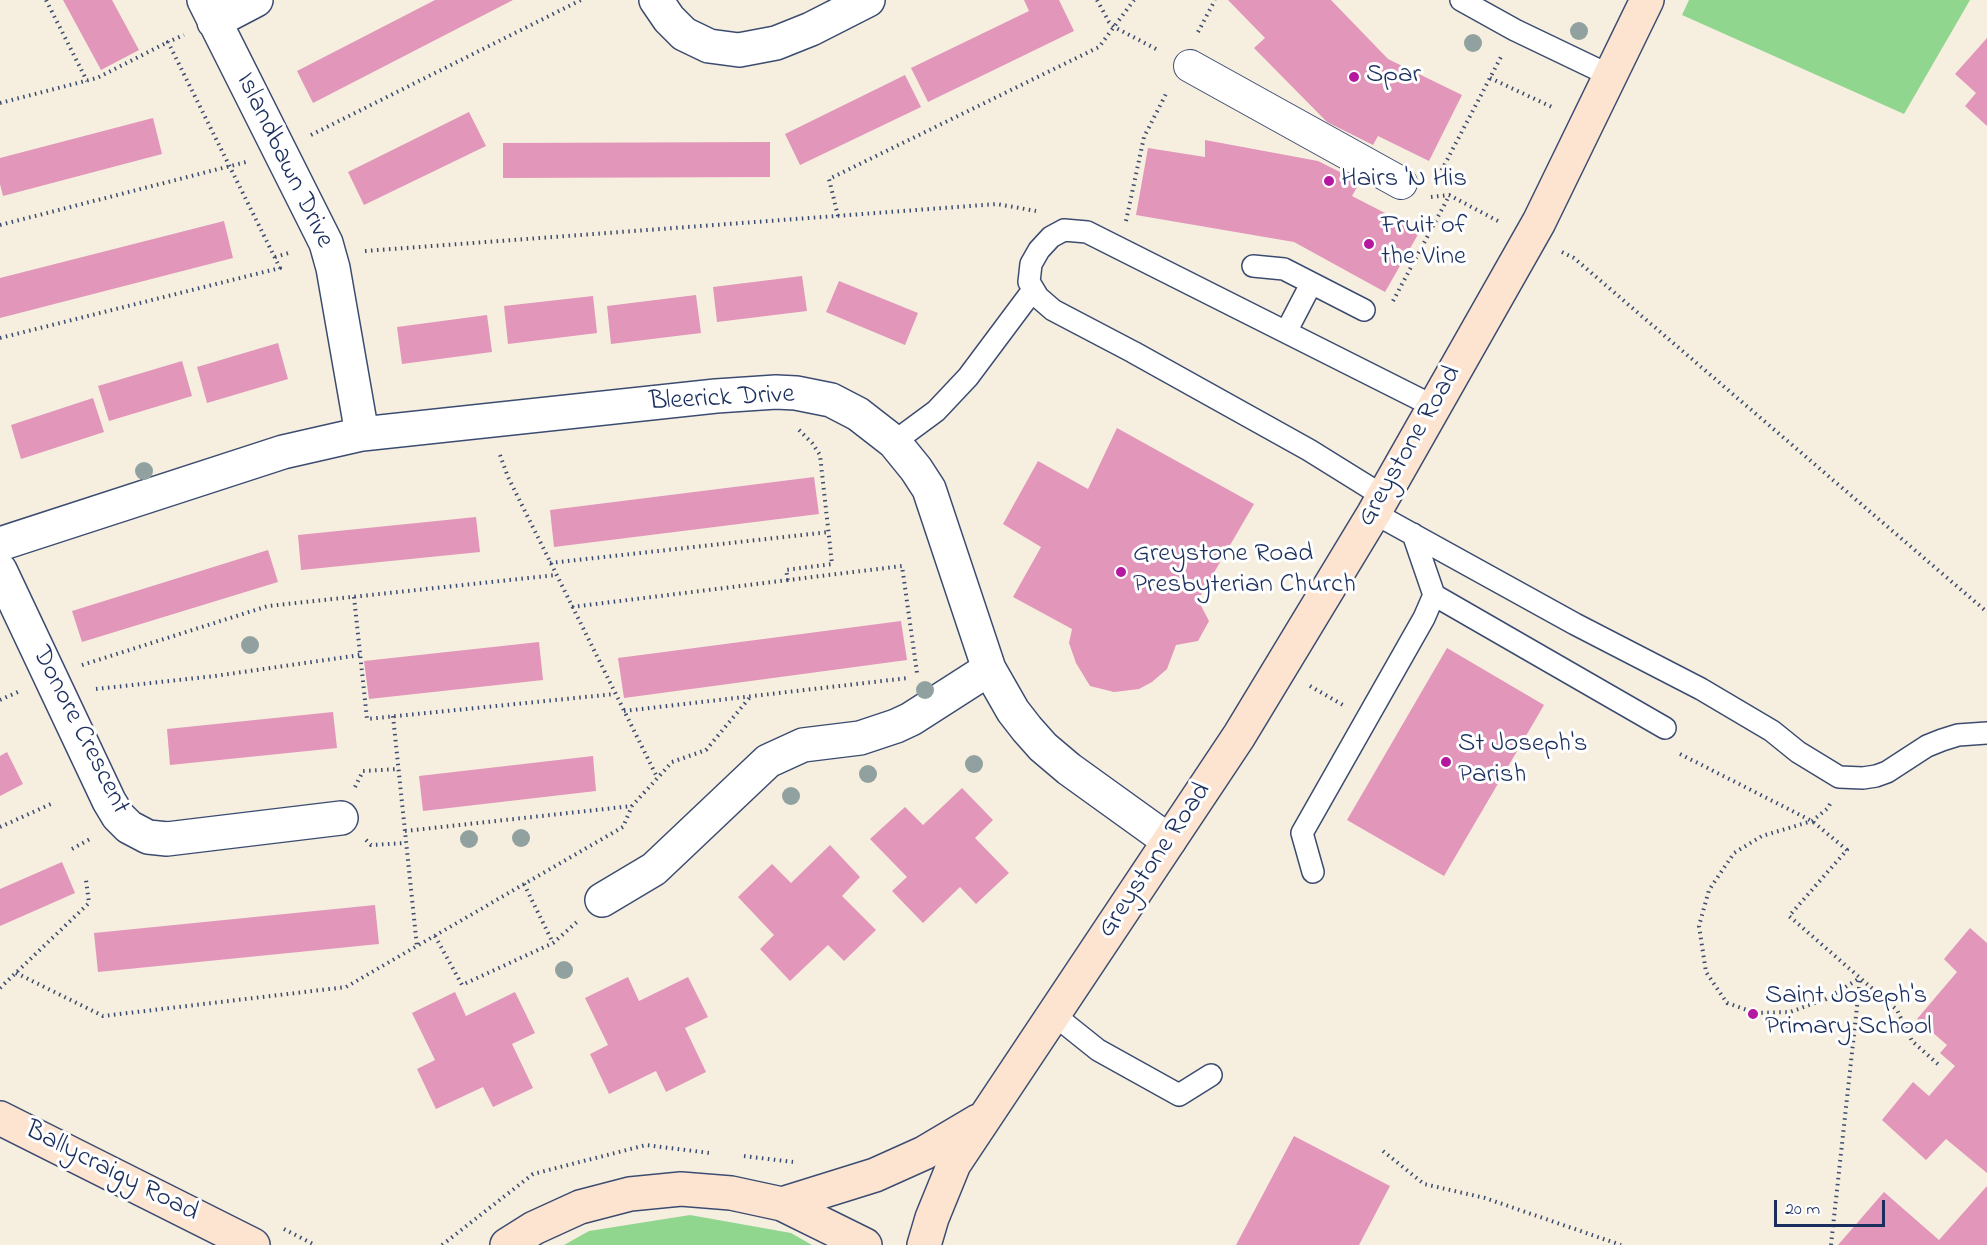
<!DOCTYPE html>
<style>
body{margin:0}
#map{position:relative;width:1987px;height:1245px;overflow:hidden;background:#f6efdf;font-family:"Indie Flower",sans-serif}
canvas{display:block}
.scale{position:absolute;left:1774px;top:1200px;width:111px;height:27px;box-sizing:border-box;border:3px solid #1b2f5e;border-top:0;padding-left:8px;font-size:18px;line-height:21px;white-space:nowrap;color:#1b2f5e;-webkit-text-stroke:4px #fff;paint-order:stroke}
</style>
<div id="map">
<canvas width="1987" height="1245"></canvas>
<div class="scale">20 m</div>
</div>
<script>
const ctx = document.querySelector('canvas').getContext('2d');
ctx.lineJoin = 'round';
function paint(path, color) { ctx.fillStyle = color; ctx.fill(path, 'evenodd'); }
const shape = rows => new Path2D(rows.map(r => 'M' + r).join(''));
function stroke(path, color, width, dash) { ctx.strokeStyle = color; ctx.lineWidth = width; ctx.lineCap = dash ? 'butt' : 'round'; ctx.setLineDash(dash || []); ctx.stroke(path); }
function label(font, color, halo, rows, align = 'center') {
  ctx.font = font + ' "Indie Flower",sans-serif'; ctx.lineWidth = 6; ctx.setLineDash([]); ctx.textBaseline = 'middle'; ctx.strokeStyle = halo; ctx.fillStyle = color; for (const [text, x, y, turn = 0] of rows) {
    ctx.save(); ctx.translate(x, y); ctx.rotate((+turn || 0) * Math.PI / 180); ctx.textAlign = isNaN(turn) ? turn : align; if (halo) ctx.strokeText(text, 0, 0); ctx.fillText(text, 0, 0); ctx.restore();
  }
}
paint(shape([
 [1689,0,1970,0,1904,114,1682,15],
 [690,1215,791,1233,812,1245,564,1245,589,1231]
]), '#91d68f');
paint(shape([
 [63,0,112,0,139,50,101,70],
 [435,0,513,0,313,103,297,71],
 [1024,0,1059,0,1074,31,928,102,911,68,1029,11],
 [1228,0,1331,0,1388,59,1462,95,1429,161,1378,136,1373,145,1327,122,1254,48,1265,38],
 [1987,38,1987,126,1965,106,1976,93,1955,74],
 [905,75,921,107,800,165,785,134],
 [469,112,486,146,364,205,348,172],
 [153,118,162,154,3,196,0,184,0,158],
 [1205,140,1318,161,1360,182,1352,196,1420,231,1385,292,1294,242,1136,215,1148,148,1205,157],
 [770,142,770,177,503,178,503,143],
 [224,221,233,258,0,318,0,278],
 [802,276,807,311,717,322,713,287],
 [839,281,918,313,905,345,826,312],
 [696,295,701,333,611,344,607,306],
 [593,296,597,333,508,344,504,306],
 [487,315,492,352,402,364,397,327],
 [278,343,288,379,207,403,197,367],
 [182,361,192,396,109,421,98,386],
 [93,398,104,432,21,459,11,425],
 [1117,428,1254,504,1198,600,1209,621,1198,641,1176,645,1167,669,1152,682,1139,689,1114,692,1090,686,1076,663,1069,643,1072,629,1013,597,1041,547,1003,524,1038,461,1088,489],
 [814,477,819,514,554,547,550,510],
 [476,517,480,552,301,570,298,535],
 [268,550,278,582,82,642,72,611],
 [901,621,907,660,624,698,618,658],
 [539,642,543,680,369,699,364,661],
 [1447,648,1544,705,1444,876,1347,820],
 [333,712,337,748,170,765,167,729],
 [7,752,23,784,0,796,0,756],
 [593,756,596,791,423,811,419,776],
 [962,788,993,820,975,838,1009,873,976,904,960,887,923,923,892,891,907,877,870,839,905,807,923,825],
 [830,845,860,877,842,896,876,930,844,961,828,945,790,981,760,949,774,935,738,897,772,864,791,883],
 [62,862,75,893,0,926,0,889],
 [375,905,379,944,98,972,94,933],
 [1970,928,1987,943,1987,1173,1946,1139,1926,1160,1882,1120,1913,1082,1929,1096,1955,1066,1940,1053,1947,1045,1917,1019,1957,972,1944,959],
 [628,977,639,1001,688,977,708,1017,685,1028,706,1072,666,1092,656,1071,609,1094,590,1054,608,1045,585,998],
 [455,992,466,1016,515,992,535,1033,512,1044,533,1088,493,1107,483,1087,436,1109,417,1069,435,1060,412,1013],
 [1294,1136,1390,1186,1359,1245,1236,1245],
 [1987,1186,1987,1245,1838,1245,1884,1192,1939,1240]
]), '#e196ba');
const service = shape([
 [1461,0,1515,30,1611,76],
 [1253,266,1284,269,1364,310],
 [1286,332,1311,284],
 [894,442,936,411,968,377,1033,290],
 [1383,496,1309,450,1133,352,1053,310,1038,297,1029,282,1031,264,1039,250,1051,237,1064,230,1087,232,1435,407],
 [1374,513,1575,624,1701,689,1772,731,1798,752,1839,777,1863,778,1876,776,1887,772,1927,746,1942,740,1958,735,1987,733],
 [1413,534,1434,595,1665,728],
 [1313,872,1302,833,1424,618,1434,595],
 [1053,1014,1098,1050,1179,1095,1211,1075]
]);
const pedestrian = shape([
 [1190,66,1401,183]
]);
const minor = shape([
 [204,0,326,243,333,268,362,434],
 [656,0,669,19,684,34,709,46,739,50,776,43,811,29,868,0],
 [214,22,256,0],
 [0,544,283,452,362,434,716,396,776,392,796,393,831,400,858,414,894,442,916,469,929,489,989,669,1013,711,1027,729,1043,747,1069,769,1169,841],
 [0,570,109,801,118,816,129,827,148,837,167,839,341,818],
 [602,900,654,869,768,761,803,745,860,738,896,726,911,719,989,669]
]);
const secondary = shape([
 [0,1118,253,1245],
 [782,1204,875,1175,924,1153,978,1121],
 [507,1245,534,1228,580,1207,630,1194,681,1189,731,1193,782,1204,865,1245],
 [924,1245,932,1218,954,1164,1239,736,1374,513,1539,222,1647,0]
]);
stroke(service, '#3c4c71', 24);
stroke(pedestrian, '#3c4c71', 34);
stroke(minor, '#3c4c71', 36);
stroke(secondary, '#3c4c71', 36);
stroke(shape([
 [46,0,87,81],
 [1097,0,1109,22,1114,27,1160,51],
 [1198,32,1215,0],
 [1490,78,1554,108],
 [0,103,97,78,168,42],
 [311,135,581,0],
 [1436,181,1502,55],
 [1431,197,1449,195,1498,221],
 [838,216,829,179,1099,47,1134,0],
 [1126,221,1144,137,1167,92],
 [0,225,246,162],
 [365,251,997,204,1036,211],
 [1562,252,1574,258,1987,612],
 [275,257,292,252],
 [1393,301,1449,196],
 [0,338,280,268,168,42,184,35],
 [799,430,812,443,820,455,832,564,786,570,788,580,902,566,917,673],
 [500,455,508,477,657,777],
 [550,563,829,532],
 [354,597,367,719,615,694],
 [572,607,788,580],
 [82,665,268,606,556,575],
 [1310,686,1343,705],
 [96,689,215,676,360,655],
 [0,700,20,691],
 [624,711,908,678],
 [393,716,417,947],
 [1680,754,1812,821,1847,850,1789,916,1897,1010,1912,1041,1939,1065],
 [355,787,363,771,398,769],
 [1830,804,1828,808,1812,821,1762,836,1734,853,1709,890,1699,926,1706,972,1727,1003,1756,1013,1790,1012,1826,999,1860,978],
 [0,827,51,804],
 [405,831,632,806],
 [366,840,371,845,406,843],
 [72,849,90,839],
 [524,884,553,943],
 [435,936,462,985,553,943,577,922],
 [16,973,103,1016,346,987,623,827,632,806,672,762,706,750,751,696],
 [0,988,89,903,86,880],
 [1383,1151,1424,1184,1485,1198,1621,1245],
 [744,1156,793,1162],
 [284,1229,315,1245],
 [442,1245,533,1174,646,1145,710,1153],
 [1831,1245,1860,979]
]), '#3c4c71', 4, [1.5, 4.5]);
stroke(service, '#fff', 21);
stroke(pedestrian, '#fff', 32);
stroke(minor, '#fff', 33);
stroke(secondary, '#fde4d1', 33);
ctx.fillStyle = '#91a1a0';
for (const [x, y] of [
 [1579,31],
 [1473,43],
 [144,471],
 [250,645],
 [925,690],
 [974,764],
 [868,774],
 [791,796],
 [521,838],
 [469,839],
 [564,970]
]) { ctx.beginPath(); ctx.arc(x, y, 9, 0, 2 * Math.PI); ctx.fill(); }
for (const [x, y, r, color] of [
 [1354,77,6,"#b5179e"],
 [1329,181,6,"#b5179e"],
 [1369,244,6,"#b5179e"],
 [1121,572,6,"#b5179e"],
 [1446,762,6,"#b5179e"],
 [1753,1014,6,"#b5179e"]
]) { const dot = new Path2D(); dot.arc(x, y, r, 0, 2 * Math.PI); ctx.fillStyle = color; ctx.fill(dot); stroke(dot, '#fff', 2); }
label('27px', '#1b2f5e', '#fff', [
 ["Spar",1366,77],
 ["Hairs 'N His",1341,181],
 ["Fruit of",1381,228],
 ["the Vine",1381,259],
 ["Greystone Road",1133,556],
 ["Presbyterian Church",1133,587],
 ["St Joseph's",1458,746],
 ["Parish",1458,777],
 ["Saint Joseph's",1765,998],
 ["Primary School",1765,1029]
], 'left');
label('27px', '#1b2f5e', '#fff', [
 ["Islandbawn Drive",283,161,64],
 ["Bleerick Drive",722,400,-3],
 ["Greystone Road",1411,447,-60],
 ["Donore Crescent",79,731,63],
 ["Greystone Road",1156,861,-56],
 ["Ballycraigy Road",111,1173,27]
]);
</script>
